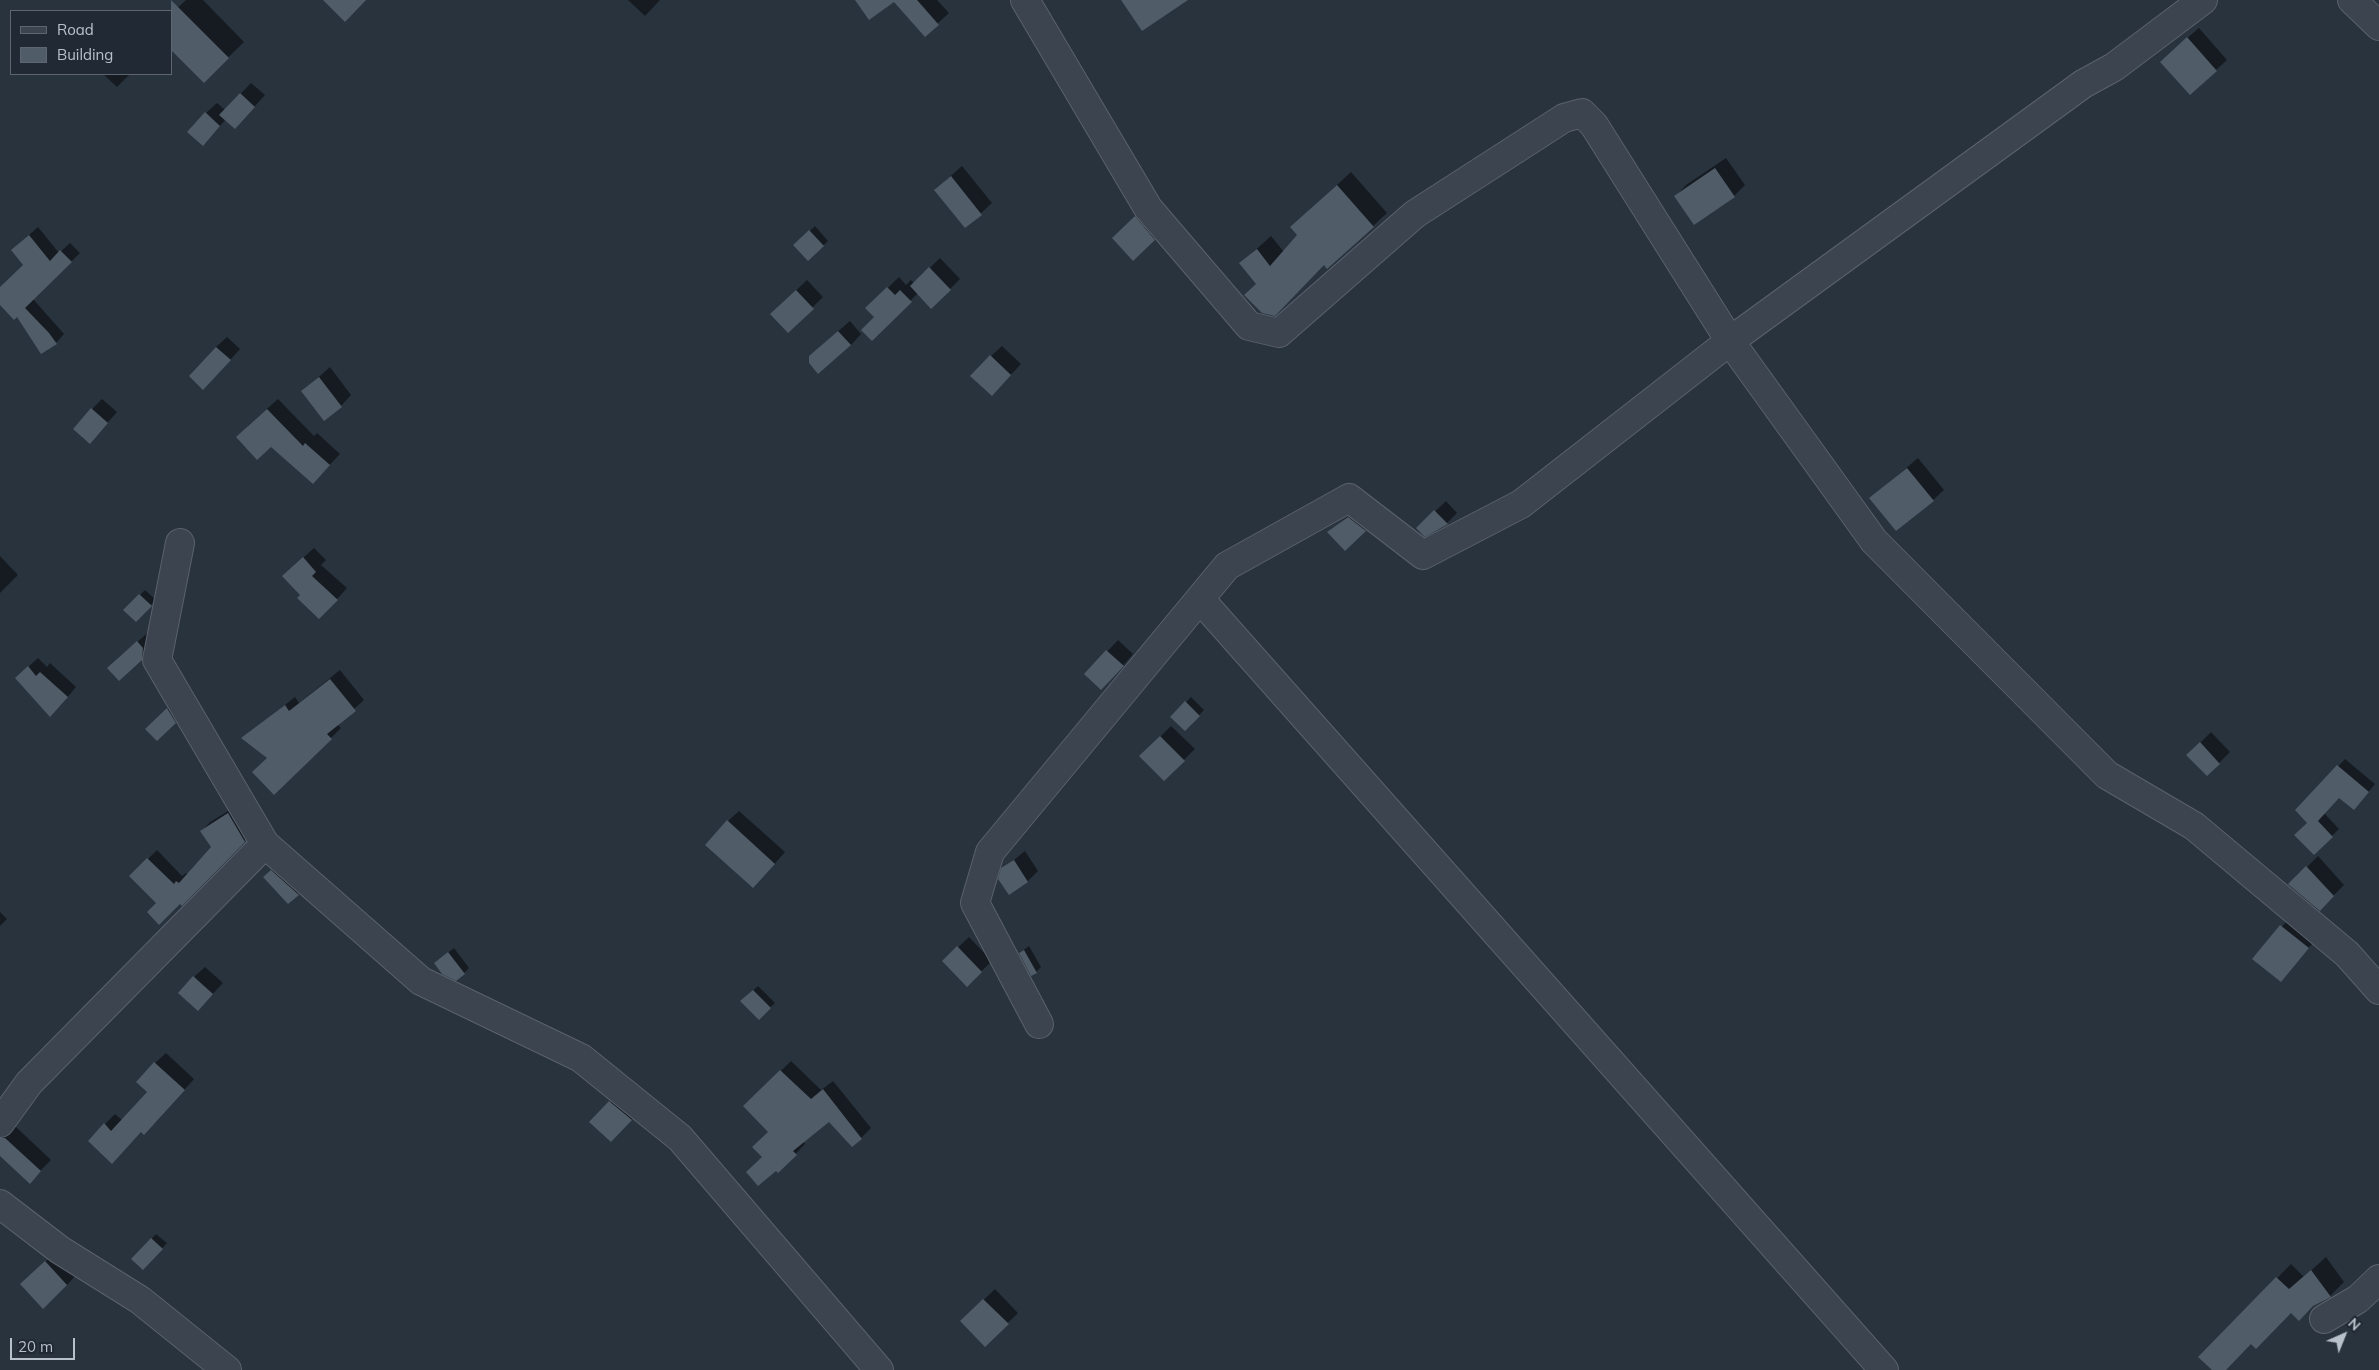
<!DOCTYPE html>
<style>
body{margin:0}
#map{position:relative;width:2379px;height:1370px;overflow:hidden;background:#28333e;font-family:Mulish,sans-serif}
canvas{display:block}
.legend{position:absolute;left:10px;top:10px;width:162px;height:65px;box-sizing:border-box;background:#212934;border:1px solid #5d6570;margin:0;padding:6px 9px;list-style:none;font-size:15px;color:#b8c0c9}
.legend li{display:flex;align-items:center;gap:10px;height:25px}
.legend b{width:25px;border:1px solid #5d6570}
.north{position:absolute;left:2319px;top:1310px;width:50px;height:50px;-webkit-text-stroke:4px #212934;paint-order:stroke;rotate:44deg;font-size:14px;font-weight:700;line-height:20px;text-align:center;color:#b8c0c9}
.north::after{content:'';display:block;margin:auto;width:18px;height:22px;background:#b8c0c9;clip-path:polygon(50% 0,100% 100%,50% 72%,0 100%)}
.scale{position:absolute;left:10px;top:1338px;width:65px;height:22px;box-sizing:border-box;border:2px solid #b8c0c9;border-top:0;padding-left:6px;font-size:15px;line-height:18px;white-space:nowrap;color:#b8c0c9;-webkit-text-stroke:4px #212934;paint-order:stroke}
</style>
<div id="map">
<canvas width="2379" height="1370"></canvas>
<ul class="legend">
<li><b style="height:6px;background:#3c444f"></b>Road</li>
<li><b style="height:14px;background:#515c69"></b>Building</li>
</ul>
<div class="north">N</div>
<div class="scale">20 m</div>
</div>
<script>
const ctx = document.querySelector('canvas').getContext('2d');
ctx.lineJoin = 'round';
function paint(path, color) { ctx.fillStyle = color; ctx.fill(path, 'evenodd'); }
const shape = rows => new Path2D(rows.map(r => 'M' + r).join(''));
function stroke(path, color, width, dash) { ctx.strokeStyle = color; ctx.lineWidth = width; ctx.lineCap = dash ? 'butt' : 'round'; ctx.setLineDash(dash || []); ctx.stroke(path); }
paint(shape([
 [186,0,203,0,244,42,204,81,171,14],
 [628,0,660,0,645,16],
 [894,0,937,0,949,13,925,35],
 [2199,28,2227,60,2216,70,2172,51],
 [103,74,130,74,117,87],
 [251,83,265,95,245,117,226,119,213,134,206,113,217,103,225,110],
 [1726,158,1745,185,1734,196,1695,223,1676,196,1686,185],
 [962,166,992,203,966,227,935,190],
 [1351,172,1387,213,1373,226,1324,264,1258,283,1241,263,1271,236,1284,252,1299,235,1291,227],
 [1146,207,1165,229,1154,239,1124,228],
 [815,226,828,241,808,260,795,245],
 [38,227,59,253,70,243,80,253,33,299,64,334,56,343,0,304,0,289,24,265,12,250],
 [940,258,960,279,950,289,918,293,872,339,876,317,867,308,899,277,906,285,911,280,914,283],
 [807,280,823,297,788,331,782,304],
 [850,321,861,334,851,345,821,346],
 [227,337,240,349,214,378,216,347],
 [1002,346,1021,364,1002,384,991,356],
 [330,367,351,395,341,406,303,391],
 [102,399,117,412,100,431,92,409],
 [278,399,314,436,317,433,340,454,323,472,248,426],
 [1918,458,1944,490,1933,500,1871,498],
 [1446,501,1457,513,1447,523,1418,528],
 [1359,507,1376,520,1345,550,1329,532],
 [314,548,326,560,321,565,347,588,330,607,301,595,294,566],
 [0,556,18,575,0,593],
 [145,590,156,600,136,620,125,610],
 [149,632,152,648,141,659,119,657],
 [1118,640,1133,654,1112,678,1086,674],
 [38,658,47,667,50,663,76,687,60,706,26,669],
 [340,670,364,700,337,724,341,728,274,794,268,758,243,738,295,697,299,703],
 [1191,697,1204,710,1185,730,1172,717],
 [178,698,185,711,157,739,147,729],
 [1171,726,1195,749,1164,779,1141,756],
 [2211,732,2230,752,2207,775,2188,755],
 [2345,759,2375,784,2361,801,2339,796,2324,813,2339,829,2314,853,2308,823,2297,810],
 [238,805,253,832,182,904,158,903,131,876,157,850,182,876,186,873,188,875,212,847,202,831,210,822],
 [739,811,785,852,764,876,728,821],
 [1025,851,1038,871,1027,882,1003,869],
 [2318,856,2344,885,2320,909,2290,884],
 [276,866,309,883,288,903,265,877],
 [0,912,7,919,0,926],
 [2292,915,2318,937,2281,980,2254,959],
 [969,937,992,961,967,985,944,961],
 [1029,946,1041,967,1036,972,1020,953],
 [454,948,469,968,464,973,435,963],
 [205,967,223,983,208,999,194,977],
 [758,986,775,1003,759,1018,742,1001],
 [166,1053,194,1079,155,1123,141,1131,123,1151,105,1124,115,1114,122,1120,149,1092,155,1063],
 [791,1061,821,1090,833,1081,871,1128,861,1138,829,1121,803,1141,805,1144,778,1172,763,1157,770,1132,745,1106],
 [621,1091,642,1108,622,1130,591,1122],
 [7,1127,16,1127,51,1160,40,1171,0,1154,0,1134],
 [156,1234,167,1243,143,1269,133,1259],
 [56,1252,77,1274,67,1285,32,1274],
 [2326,1257,2344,1282,2330,1296,2291,1311,2251,1343,2225,1370,2214,1370,2200,1357,2291,1264,2304,1277],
 [995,1289,1018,1313,985,1345,962,1321]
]), '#0007');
paint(shape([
 [171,0,229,58,204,83,171,50],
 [323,0,366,0,345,22],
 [855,0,917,0,939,25,925,37,894,2,869,20],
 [1121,0,1188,0,1142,31],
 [2187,37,2217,71,2190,95,2160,62],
 [240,93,255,107,235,129,219,115],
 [205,112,220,126,203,146,187,132],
 [1715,168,1735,197,1694,225,1674,196],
 [951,176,982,215,965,228,934,190],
 [1337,185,1374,227,1327,269,1324,265,1275,316,1262,313,1244,295,1256,284,1239,263,1257,249,1270,266,1297,235,1290,227],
 [1135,216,1155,240,1133,261,1112,238],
 [809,230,824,246,808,261,793,245],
 [29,235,50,261,60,250,72,262,25,308,49,333,57,344,41,354,17,317,14,320,0,305,0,287,23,265,11,250],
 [929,267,951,290,931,309,910,286],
 [887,287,895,295,900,290,912,302,872,341,861,330,874,317,865,308],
 [796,290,814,309,788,333,770,314],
 [838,331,851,345,818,374,809,363,809,356],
 [216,347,231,360,203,390,189,376],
 [990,355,1011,375,992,396,970,376],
 [319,377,342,407,324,421,301,391],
 [91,408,108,423,90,444,73,429],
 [267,409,303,446,305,443,330,465,313,484,271,447,257,460,236,437],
 [1907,468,1934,501,1896,531,1869,498],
 [1434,510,1448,524,1425,537,1416,528],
 [1348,517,1366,531,1345,551,1327,532],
 [303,557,316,572,312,576,338,600,319,619,297,598,300,595,282,576],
 [139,594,152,606,136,622,123,610],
 [137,641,143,648,142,660,119,681,107,668],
 [1106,650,1124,666,1101,690,1084,674],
 [28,666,36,676,40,672,68,697,50,717,15,678],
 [330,679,356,711,327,734,332,739,274,795,252,772,267,758,241,738,285,705,289,711],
 [1185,701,1200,716,1185,731,1170,717],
 [167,708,176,723,157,741,145,729],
 [1160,736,1185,761,1164,781,1139,756],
 [2200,742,2220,764,2207,776,2186,755],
 [2337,765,2369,792,2354,810,2339,798,2318,821,2333,837,2314,855,2294,835,2307,823,2295,810],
 [228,813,245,842,182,906,180,904,159,925,147,912,156,903,129,876,147,858,174,884,176,881,179,883,211,847,200,831],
 [727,820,775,864,753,888,705,845],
 [1014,860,1028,882,1009,895,998,879,1001,868],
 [2306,866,2334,896,2320,911,2288,884],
 [271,870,299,895,288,904,263,877],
 [2280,925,2309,948,2281,982,2252,959],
 [957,946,982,972,967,987,942,961],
 [1024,950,1037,973,1031,976,1019,953],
 [448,952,465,974,456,981,442,974,434,963],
 [193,976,213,994,198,1011,178,993],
 [753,990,771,1008,759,1020,740,1001],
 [154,1062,185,1090,144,1135,141,1132,112,1164,88,1141,104,1123,111,1131,147,1092,136,1082],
 [780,1070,811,1099,823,1089,862,1139,852,1147,829,1122,793,1151,797,1155,778,1173,776,1171,758,1186,746,1172,762,1157,752,1147,768,1132,743,1106],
 [609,1101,632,1120,611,1142,589,1122],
 [0,1138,5,1138,41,1171,30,1184,0,1156],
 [151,1238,163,1249,143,1270,131,1259],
 [45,1261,67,1285,43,1309,20,1284],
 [2311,1270,2331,1297,2313,1306,2299,1321,2291,1313,2256,1349,2251,1344,2226,1370,2212,1370,2198,1357,2276,1277,2289,1289],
 [983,1299,1009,1324,985,1347,960,1321]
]), '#515c69');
const minor = shape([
 [1025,0,1148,208,1249,326,1279,333,1415,214,1564,118,1582,113,1594,125,1730,341,1874,541,2107,775,2194,826,2347,954,2379,990],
 [2352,0,2379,26],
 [180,543,157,660,265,844],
 [1200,599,1884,1370],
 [1039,1024,975,903,990,852,1227,566,1349,498,1423,555,1521,504,1730,341,2083,84,2114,67,2203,0],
 [0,1123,29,1083,265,844,421,981,581,1058,680,1138,879,1370],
 [0,1204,60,1250,140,1300,227,1370],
 [2324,1319,2358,1299,2379,1279]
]);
stroke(minor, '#5a626c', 30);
stroke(minor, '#3c444f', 28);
</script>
